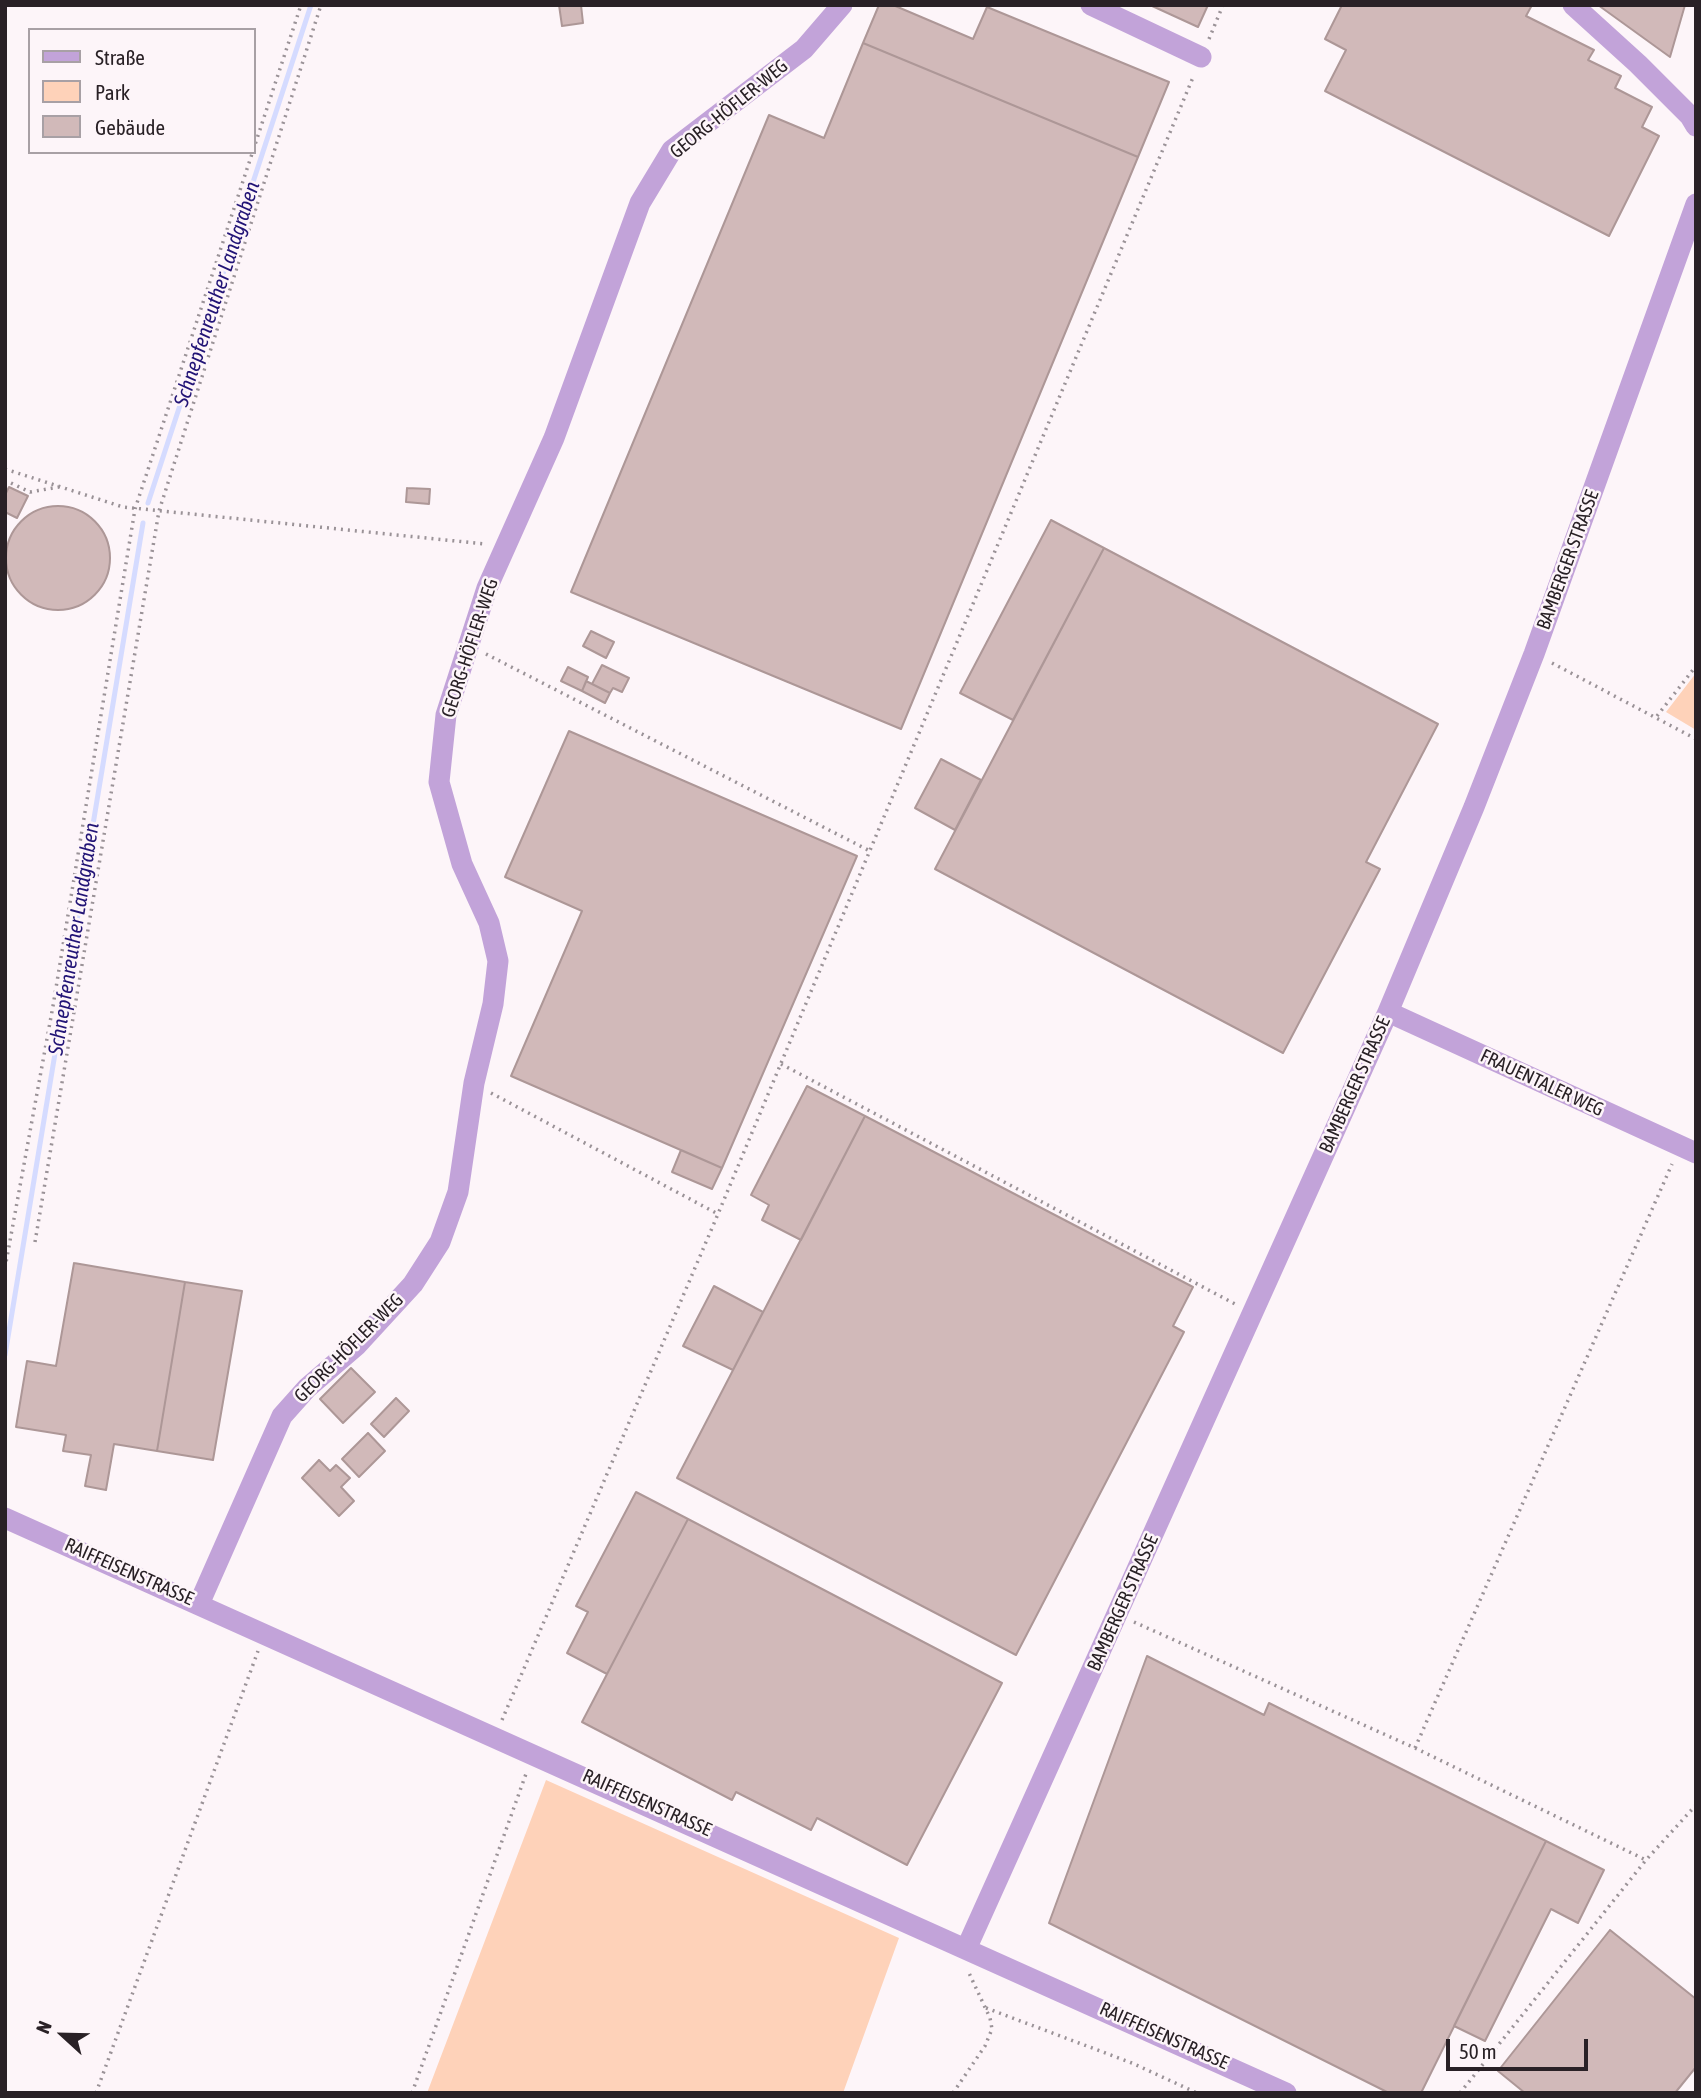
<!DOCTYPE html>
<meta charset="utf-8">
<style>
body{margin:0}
#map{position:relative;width:1701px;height:2098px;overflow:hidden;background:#fdf5f9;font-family:"Asap Condensed",sans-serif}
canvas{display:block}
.frame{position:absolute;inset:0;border:7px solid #292126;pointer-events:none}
.legend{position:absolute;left:28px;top:28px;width:228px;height:126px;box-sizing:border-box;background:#fdf5f9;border:2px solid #a8a0a5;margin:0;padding:9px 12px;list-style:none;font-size:21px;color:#292126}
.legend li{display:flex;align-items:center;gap:14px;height:35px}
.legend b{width:35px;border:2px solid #a8a0a5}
.north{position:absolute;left:28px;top:2000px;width:70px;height:70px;-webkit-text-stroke:5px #fdf5f9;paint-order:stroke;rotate:292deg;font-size:19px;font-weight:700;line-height:28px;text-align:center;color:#292126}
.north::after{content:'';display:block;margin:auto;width:24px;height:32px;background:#292126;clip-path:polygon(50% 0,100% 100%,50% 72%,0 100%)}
.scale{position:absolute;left:1446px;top:2039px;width:142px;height:32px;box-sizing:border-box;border:4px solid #292126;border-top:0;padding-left:9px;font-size:21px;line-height:24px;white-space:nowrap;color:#292126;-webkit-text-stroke:5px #fdf5f9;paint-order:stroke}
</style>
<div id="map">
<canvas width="1701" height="2098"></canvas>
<div class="frame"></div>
<ul class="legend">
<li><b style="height:9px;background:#c2a3d9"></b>Straße</li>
<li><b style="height:19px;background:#fed2b9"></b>Park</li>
<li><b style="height:19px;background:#d1b9b9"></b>Gebäude</li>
</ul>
<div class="north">N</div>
<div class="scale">50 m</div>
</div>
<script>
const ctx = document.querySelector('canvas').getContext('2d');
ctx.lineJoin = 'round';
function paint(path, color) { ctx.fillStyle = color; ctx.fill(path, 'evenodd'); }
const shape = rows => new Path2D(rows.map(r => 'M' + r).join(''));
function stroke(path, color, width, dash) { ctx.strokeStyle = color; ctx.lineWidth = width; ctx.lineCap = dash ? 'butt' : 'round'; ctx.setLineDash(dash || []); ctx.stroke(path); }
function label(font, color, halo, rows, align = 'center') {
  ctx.font = font + ' "Asap Condensed",sans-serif'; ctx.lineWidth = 5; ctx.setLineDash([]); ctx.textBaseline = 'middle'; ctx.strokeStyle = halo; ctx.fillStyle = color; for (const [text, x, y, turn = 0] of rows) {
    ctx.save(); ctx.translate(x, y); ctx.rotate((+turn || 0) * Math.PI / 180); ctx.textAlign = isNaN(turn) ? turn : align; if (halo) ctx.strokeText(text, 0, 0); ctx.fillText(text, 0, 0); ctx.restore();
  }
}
paint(shape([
 [1696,673,1696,730,1666,712],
 [546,1780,899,1938,843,2093,427,2093]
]), '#fed2b9');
stroke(shape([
 [148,503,311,5],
 [5,1355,143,523]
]), '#d5dbff', 5);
const building = shape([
 [559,5,581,5,583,23,562,26,559,5],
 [879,5,893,5,973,39,987,7,1169,82,1138,157,863,43,879,5],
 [1150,5,1208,5,1198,27,1150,5],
 [1342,5,1532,5,1526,16,1594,50,1588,60,1621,76,1615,88,1652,107,1642,127,1659,136,1609,236,1325,91,1346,50,1325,39,1342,5],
 [1598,5,1685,5,1670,57,1598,5],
 [863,43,1138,157,901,729,571,592,769,115,824,138,863,43],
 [9,487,28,496,17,518,5,512,5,495,9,487],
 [407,488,430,489,429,504,406,502,407,488],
 '6 558a52 52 0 1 1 104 0a52 52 0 1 1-104 0Z',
 [1051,520,1104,548,1013,720,960,693,1051,520],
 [1104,548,1438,724,1366,862,1380,869,1283,1053,935,869,1104,548],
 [591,631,614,642,606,658,583,646,591,631],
 [602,665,629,678,622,692,613,688,610,693,592,684,602,665],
 [568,667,588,677,582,691,561,681,568,667],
 [586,681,610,693,605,703,582,691,586,681],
 [569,731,857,856,722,1168,511,1076,582,911,505,877,569,731],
 [941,759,981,780,955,830,915,808,941,759],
 [807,1086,865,1116,801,1240,762,1220,769,1205,751,1195,807,1086],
 [865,1116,1193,1287,1173,1326,1184,1332,1016,1655,677,1478,865,1116],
 [681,1150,722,1168,712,1189,672,1172,681,1150],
 [74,1263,185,1282,157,1451,114,1444,106,1490,85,1486,91,1455,63,1451,66,1435,16,1427,27,1361,56,1366,74,1263],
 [185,1282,242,1291,213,1460,157,1451,185,1282],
 [714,1286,763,1312,733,1370,683,1346,714,1286],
 [351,1368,375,1392,343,1423,320,1399,351,1368],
 [396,1398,409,1411,384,1437,371,1424,396,1398],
 [368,1433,385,1451,359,1477,342,1459,368,1433],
 [319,1460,330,1471,336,1465,350,1478,341,1487,354,1501,339,1516,302,1478,319,1460],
 [636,1492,688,1519,607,1674,567,1653,588,1612,576,1606,636,1492],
 [688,1519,1002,1683,907,1865,817,1818,811,1830,736,1792,732,1800,582,1722,688,1519],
 [1147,1656,1264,1715,1269,1703,1546,1841,1421,2093,1389,2093,1049,1923,1147,1656],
 [1546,1841,1604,1870,1578,1923,1551,1909,1485,2041,1454,2026,1546,1841],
 [1610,1930,1696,1999,1696,2067,1675,2093,1525,2093,1498,2071,1610,1930]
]);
paint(building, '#d1b9b9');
stroke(building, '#ad9797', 2);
stroke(shape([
 [1209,39,1223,5],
 [5,469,123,507,485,544],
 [11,483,30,492,59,487],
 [486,654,870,851],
 [1552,663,1696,739],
 [1657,716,1696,666],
 [781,1064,1237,1305],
 [491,1093,718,1214],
 [35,1242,159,511,321,5],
 [5,1268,53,1006,135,509,301,5],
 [1134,1622,1415,1748,1646,1860],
 [502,1720,718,1214,1194,75],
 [1415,1748,1672,1164],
 [986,2008,1132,2063,1197,2093],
 [96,2093,258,1651],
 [412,2093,527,1771],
 [953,2093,985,2046,992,2029,990,2018,969,1973],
 [1460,2093,1646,1860,1696,1805]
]), '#9a9297', 3.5, [2, 5]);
stroke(shape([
 [1091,5,1201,57],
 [1573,5,1638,64,1690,116,1696,126],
 [1388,1012,1696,1153],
 [5,1518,1286,2093],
 [199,1604,282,1416,307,1388,357,1345,413,1284,440,1242,458,1192,474,1083,493,1004,498,961,489,923,462,864,439,782,446,715,487,588,554,438,640,203,672,150,804,49,842,5],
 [967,1947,1388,1012,1474,807,1534,654,1696,204]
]), '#c2a3d9', 21);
label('19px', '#292126', '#fdf5f9', [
 ["GEORG-HÖFLER-WEG",729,109,-39],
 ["BAMBERGER STRASSE",1568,560,-70],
 ["GEORG-HÖFLER-WEG",470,648,-72],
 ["FRAUENTALER WEG",1542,1083,25],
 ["BAMBERGER STRASSE",1355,1085,-66],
 ["GEORG-HÖFLER-WEG",349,1348,-45],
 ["RAIFFEISENSTRASSE",129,1572,24],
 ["BAMBERGER STRASSE",1123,1603,-66],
 ["RAIFFEISENSTRASSE",647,1803,24],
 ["RAIFFEISENSTRASSE",1164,2036,24]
]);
label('italic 21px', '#221476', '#fdf5f9', [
 ["Schnepfenreuther Landgraben",217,294,-72],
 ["Schnepfenreuther Landgraben",74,939,-81]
]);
</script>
